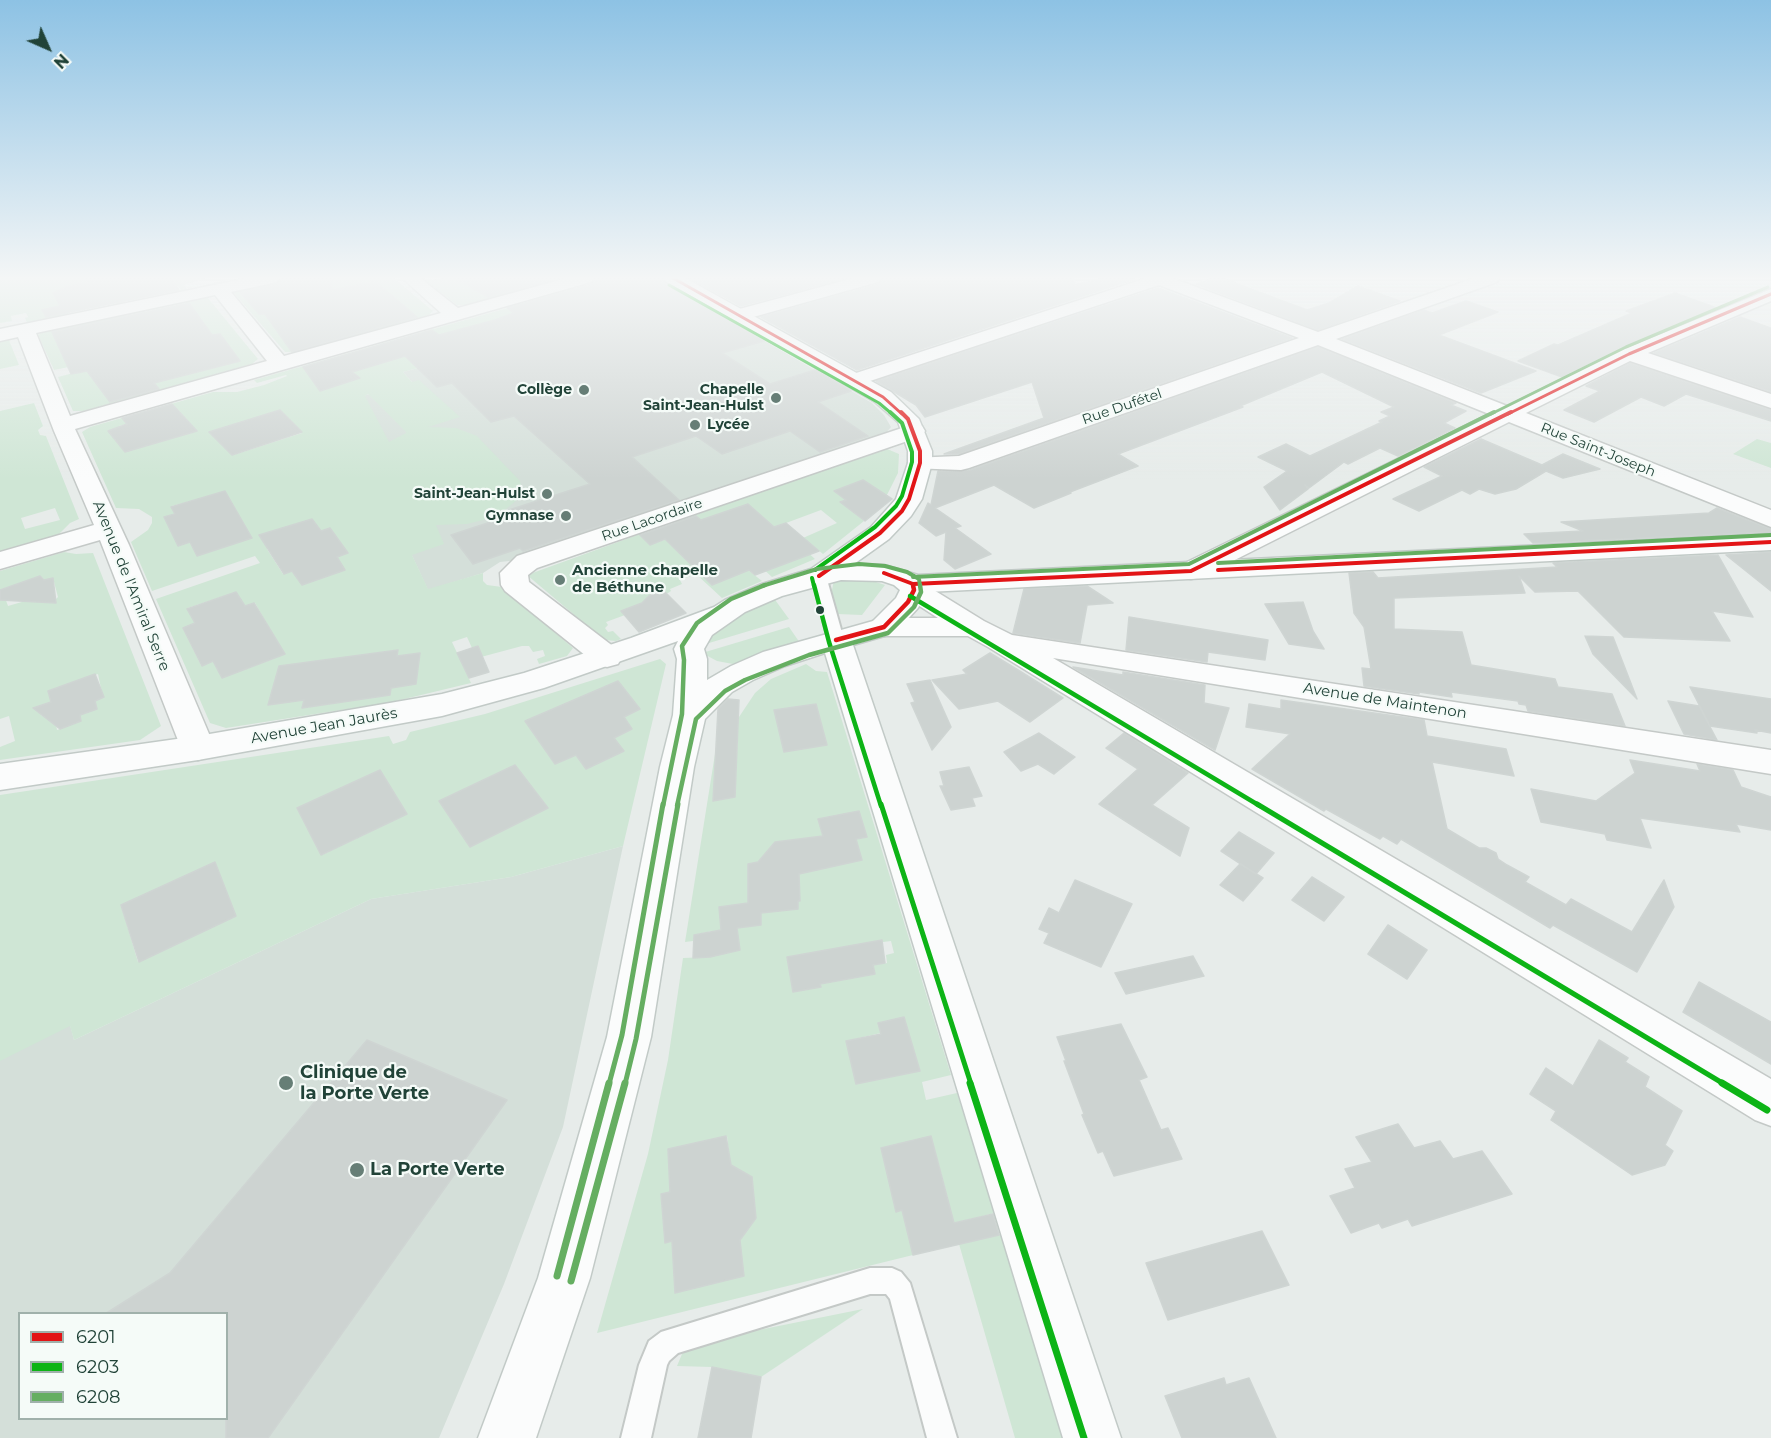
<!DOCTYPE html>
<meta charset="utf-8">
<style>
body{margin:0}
#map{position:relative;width:1771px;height:1438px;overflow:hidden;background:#e7ecea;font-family:Montserrat,sans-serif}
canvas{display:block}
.legend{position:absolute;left:18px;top:1312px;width:210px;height:108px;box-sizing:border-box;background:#f5fbf8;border:2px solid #a0b1ab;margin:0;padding:8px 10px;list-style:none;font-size:18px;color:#214338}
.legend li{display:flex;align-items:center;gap:12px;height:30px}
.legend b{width:30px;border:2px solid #a0b1ab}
.north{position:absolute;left:18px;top:18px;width:60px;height:60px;-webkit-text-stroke:4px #f5fbf8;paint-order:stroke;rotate:135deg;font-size:16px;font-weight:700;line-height:24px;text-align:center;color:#214338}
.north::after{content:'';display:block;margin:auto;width:21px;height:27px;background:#214338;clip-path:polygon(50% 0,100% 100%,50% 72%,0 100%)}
</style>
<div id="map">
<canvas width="1771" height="1438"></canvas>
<ul class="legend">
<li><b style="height:8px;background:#e21416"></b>6201</li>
<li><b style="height:8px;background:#0db416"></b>6203</li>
<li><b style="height:8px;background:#65ae61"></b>6208</li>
</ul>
<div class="north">N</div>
</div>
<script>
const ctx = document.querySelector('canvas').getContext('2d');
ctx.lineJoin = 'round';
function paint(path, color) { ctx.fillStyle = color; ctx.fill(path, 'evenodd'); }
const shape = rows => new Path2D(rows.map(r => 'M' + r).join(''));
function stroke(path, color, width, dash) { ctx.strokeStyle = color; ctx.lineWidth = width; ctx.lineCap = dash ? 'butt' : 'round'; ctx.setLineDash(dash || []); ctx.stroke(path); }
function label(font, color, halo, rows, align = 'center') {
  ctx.font = font + ' Montserrat,sans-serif'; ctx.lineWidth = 4.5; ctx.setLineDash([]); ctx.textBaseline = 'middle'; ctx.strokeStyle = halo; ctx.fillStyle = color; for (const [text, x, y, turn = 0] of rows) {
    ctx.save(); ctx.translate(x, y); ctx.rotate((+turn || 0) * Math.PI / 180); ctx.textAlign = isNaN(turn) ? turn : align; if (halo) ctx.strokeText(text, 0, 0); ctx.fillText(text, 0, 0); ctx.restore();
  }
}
paint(shape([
 [687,296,872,403,884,415,891,427,885,434,518,560,500,562,483,573,428,590,341,402,412,382,403,372],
 [0,795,46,929,74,1040,371,899,511,877,623,846,563,1127,504,1284,439,1438,0,1438],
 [20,1314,226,1314,226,1418,20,1418]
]), '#d4dfd9');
paint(shape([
 [0,278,85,278,98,286,53,293,55,296,146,278,206,278,184,285,187,289,222,281,225,284,170,296,169,293,181,290,178,286,165,289,67,310,69,314,115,304,121,301,124,305,0,332,0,329,27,323,25,318,28,317,26,313,11,316,12,321,0,323],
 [292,278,394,278,433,311,429,315,296,352,285,352,233,292,239,289],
 [422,278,434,280,444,278,522,278,531,282,548,278,565,278,466,305,457,305],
 [613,278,647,279,546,334,403,372,412,382,419,380,460,417,428,427,456,428,477,436,520,481,522,491,517,500,501,513,487,519,467,524,436,525,444,544,412,555,428,589,483,573,483,581,487,585,502,587,573,648,567,656,539,664,537,659,545,656,543,650,533,652,529,646,522,646,481,657,472,648,467,637,452,642,471,683,392,702,226,728,210,723,156,599,260,563,255,556,152,591,131,542,148,530,152,523,152,517,139,509,116,508,82,432,90,427,213,392,237,392,264,385,287,376,286,375,257,383,254,380],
 [368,394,406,432,406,433,389,442,365,396],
 [178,410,196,430,125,452,109,432,119,428,119,426],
 [280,411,302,433,233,455,212,435,222,428],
 [217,494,229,498,244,526,178,546,165,517,175,514,172,506],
 [312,519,321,531,347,553,337,557,345,570,302,585,292,571,283,574,267,549,269,532],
 [236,592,245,606,255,603,275,638,264,643,273,659,222,678,213,661,201,665,183,628,195,623,188,608],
 [397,650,397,656,420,654,415,684,391,688,389,695,303,708,304,700,268,705,277,673,316,661],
 [199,298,208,298,258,359,252,364,84,411,73,411,58,377,77,372,74,366,54,370,38,335,46,330],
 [186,303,190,307,128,323,125,316],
 [0,340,9,340,19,365,0,369],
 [34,403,43,426,38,430,40,435,46,436,79,519,70,523,56,537,0,554,0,411],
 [55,508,60,520,25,529,21,518],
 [1757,439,1771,443,1771,468,1733,454],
 [885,448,899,454,898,473,888,493,880,506,851,510,864,521,823,554,811,544,803,548,815,559,772,577,759,565,748,570,762,581,722,598,696,574,680,580,682,584,670,589,671,591,668,593,622,611,625,615,606,622,608,625,605,628,608,632,613,631,621,639,616,641,604,640,527,575,640,534,650,545,686,532,676,522],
 [821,510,837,523,803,538,786,523],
 [64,552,76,554,93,553,161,726,140,740,0,760,0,747,15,741,9,716,0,719,0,571],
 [40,577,43,578,45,584,54,582,58,597,56,599,41,602,39,597,8,606,2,589],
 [98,674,102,693,94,696,97,709,80,715,81,721,57,730,55,718,46,718,41,715,43,708,51,702,48,691],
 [849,579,870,580,885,585,862,615,837,614,831,595,834,580],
 [773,597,789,619,699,646,719,623],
 [789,627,800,643,747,662,733,664,717,661,702,653],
 [660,659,666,664,623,846,511,877,371,899,74,1040,70,1026,0,1061,0,795,389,736,393,744,406,740,410,732,485,714],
 [618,681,640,709,624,717,632,729,614,738,624,751,586,769,576,755,555,763,525,721],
 [515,765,548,808,470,847,440,801],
 [298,808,407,814,322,855],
 [215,862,236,916,138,962,121,905],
 [806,664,816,671,827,672,951,1075,922,1082,926,1100,957,1093,995,1213,908,1234,913,1255,597,1333,648,1154,668,1060,683,958,710,957,740,950,712,931,694,935,693,941,685,942,715,754,737,753,738,729,736,728,739,717,755,693,771,679],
 [859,811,866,837,856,839,862,860,831,866,818,819],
 [797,846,800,900,798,901,798,909,769,912,749,907,748,864,769,861],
 [882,940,883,942,891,941,894,953,886,955,887,963,873,965,874,974,820,984],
 [904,1017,916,1059,846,1041,881,1033,879,1023],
 [727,1136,731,1171,752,1177,756,1218,748,1229,738,1231,744,1276,675,1293,672,1241,665,1242,661,1195,671,1192,668,1149],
 [931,1136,948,1199,896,1211,881,1148],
 [1001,1234,1065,1438,1015,1438,959,1244],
 [863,1309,761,1377,712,1367,677,1366,682,1354,699,1342]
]), '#cfe6d5');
const building = shape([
 [85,278,170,278,179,290,46,317,42,310,60,306,53,293,68,286,88,282,85,278],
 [282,278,331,278,332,290,375,281,417,317,292,352,265,314,259,314,240,292,277,284,282,278],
 [455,278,560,278,488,297,455,278],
 [596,278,663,278,666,284,764,341,722,353,770,384,815,370,851,391,818,402,868,436,820,452,790,431,722,454,696,436,632,457,679,500,523,551,520,548,473,564,451,535,512,515,509,510,590,484,514,416,491,422,452,383,437,387,405,356,352,372,360,378,320,391,303,367,432,330,439,335,495,320,514,313,507,308,592,284,596,278],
 [689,278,847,278,741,306,689,278],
 [883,278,1073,278,1075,285,1104,278,1135,279,857,370,761,317,879,284,883,278],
 [1213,278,1222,278,1307,310,1329,303,1358,286,1400,301,1318,330,1196,284,1213,278],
 [1158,288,1292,338,959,454,944,454,1044,418,1032,382,925,417,916,405,876,381,1158,288],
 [1675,293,1717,308,1621,348,1562,377,1518,361,1554,344,1558,345,1632,313,1626,311,1675,293],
 [1466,301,1498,312,1439,335,1536,371,1481,393,1342,339,1424,310,1432,313,1466,301],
 [189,303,212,335,220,334,240,361,154,383,159,389,110,402,87,371,71,374,52,332,189,303],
 [1740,317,1771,328,1771,392,1654,353,1740,317],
 [1318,347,1456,403,1451,405,1466,411,1444,423,1455,428,1398,456,1380,448,1348,464,1344,462,1309,488,1305,485,1308,489,1280,510,1264,487,1287,471,1258,457,1286,444,1310,456,1382,422,1379,421,1390,416,1381,412,1394,407,1322,372,1240,406,1243,407,1118,454,1138,466,1070,492,1071,493,1034,508,994,485,935,508,961,526,955,528,991,554,955,569,944,560,946,532,936,536,919,523,928,503,931,505,938,471,970,470,1318,347],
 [1630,363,1771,410,1771,421,1686,394,1664,406,1641,397,1594,422,1564,410,1600,391,1586,386,1630,363],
 [172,404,197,431,125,452,108,431,127,424,122,418,172,404],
 [280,410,302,432,232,455,209,432,280,410],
 [1481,439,1542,465,1563,454,1600,469,1563,478,1546,471,1516,489,1495,494,1479,489,1470,494,1462,490,1419,511,1393,499,1442,476,1424,467,1481,439],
 [863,480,892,499,865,521,840,502,846,500,834,491,863,480],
 [225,491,252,538,197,556,190,542,178,546,164,517,175,514,171,507,225,491],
 [748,504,774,527,786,523,819,551,755,575,749,570,712,585,665,539,650,545,640,535,696,516,701,520,748,504],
 [1717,508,1771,529,1771,532,1533,543,1524,534,1583,531,1561,522,1709,513,1717,508],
 [312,519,321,531,330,528,348,553,337,557,345,570,302,585,292,571,284,574,259,535,312,519],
 [1771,552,1771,591,1726,555,1771,552],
 [1718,555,1753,617,1712,611,1730,641,1624,637,1578,591,1535,592,1519,576,1525,593,1394,598,1394,629,1462,632,1471,665,1555,679,1558,687,1612,694,1625,726,1528,711,1526,705,1519,704,1518,701,1451,692,1452,697,1419,692,1419,694,1364,686,1362,668,1371,669,1364,627,1354,613,1349,573,1373,572,1378,578,1557,567,1553,563,1718,555],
 [40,576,44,580,53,578,56,603,0,600,0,590,40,576],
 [1087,586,1113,603,1087,605,1080,643,1013,633,1024,589,1087,586],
 [664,591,686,613,639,632,621,611,642,603,650,595,664,591],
 [236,592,245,606,254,603,285,654,222,678,213,661,202,666,183,628,195,623,187,609,236,592],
 [1303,602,1313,631,1324,649,1289,644,1265,604,1303,602],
 [1129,617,1268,640,1265,660,1208,652,1207,662,1126,650,1129,617],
 [1585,636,1613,637,1637,699,1593,654,1585,636],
 [478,646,489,672,469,678,457,653,478,646],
 [398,650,397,656,420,653,416,684,391,688,390,695,302,708,304,700,268,705,279,666,398,650],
 [990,653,1018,670,1063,698,1030,722,998,701,959,709,932,680,967,674,963,670,990,653],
 [1073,667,1123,675,1123,672,1205,685,1204,703,1229,708,1215,750,1073,667],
 [95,674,104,697,95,701,97,709,80,715,81,721,60,729,33,708,51,702,48,691,95,674],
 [930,680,951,727,932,750,911,703,915,702,907,684,930,680],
 [618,681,640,709,624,717,632,729,614,738,624,751,586,769,576,755,555,764,525,721,618,681],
 [1690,687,1771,699,1771,733,1755,730,1757,733,1710,726,1690,687],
 [728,699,739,700,735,797,713,801,718,709,728,699],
 [1281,700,1424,720,1427,736,1506,749,1514,776,1432,762,1447,829,1479,848,1486,848,1496,853,1498,859,1507,865,1529,877,1525,882,1566,905,1571,899,1632,932,1664,880,1674,907,1637,972,1553,925,1550,928,1401,839,1397,844,1383,836,1380,839,1326,809,1324,811,1252,769,1290,734,1246,727,1249,704,1281,709,1281,700],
 [1668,701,1699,706,1717,740,1684,734,1668,701],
 [816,704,827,745,784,752,774,710,816,704],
 [1039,733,1075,757,1054,774,1038,764,1021,771,1004,752,1039,733],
 [1124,733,1188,773,1152,805,1189,828,1180,856,1099,804,1138,769,1106,748,1124,733],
 [1630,760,1700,771,1697,764,1733,770,1741,787,1771,797,1771,830,1736,824,1740,832,1640,818,1651,848,1607,840,1605,834,1541,822,1531,789,1596,801,1635,773,1630,760],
 [515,765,548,808,470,847,439,801,515,765],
 [969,767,982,796,972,798,975,806,951,810,940,786,944,786,940,772,969,767],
 [380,770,407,814,321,855,297,808,380,770],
 [859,811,867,837,856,839,862,860,799,874,800,901,798,901,798,909,761,913,761,925,737,928,740,950,710,957,693,958,694,935,721,930,719,907,748,903,748,864,758,862,775,842,823,836,818,819,859,811],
 [1239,832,1274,853,1256,874,1221,851,1239,832],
 [215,862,236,916,139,962,121,905,215,862],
 [1240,864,1263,878,1243,901,1220,885,1240,864],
 [1312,877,1344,897,1324,921,1292,900,1312,877],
 [1075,880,1132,904,1101,967,1044,943,1049,933,1039,929,1049,908,1059,913,1075,880],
 [1388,925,1427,950,1407,979,1368,954,1388,925],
 [882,940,885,963,873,965,875,974,820,984,821,987,793,992,787,957,882,940],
 [1193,956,1204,976,1126,994,1115,973,1193,956],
 [1699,982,1771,1022,1771,1064,1683,1012,1699,982],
 [904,1017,920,1071,856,1084,846,1041,881,1034,878,1023,904,1017],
 [1121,1024,1147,1077,1139,1080,1161,1130,1168,1128,1182,1159,1114,1176,1103,1151,1098,1153,1082,1115,1084,1114,1064,1061,1066,1061,1057,1037,1121,1024],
 [367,1040,507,1100,268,1438,226,1438,226,1314,105,1314,170,1273,367,1040],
 [1599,1040,1628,1058,1625,1062,1649,1077,1645,1087,1682,1111,1665,1145,1673,1151,1665,1165,1632,1175,1551,1120,1556,1111,1530,1094,1546,1068,1573,1086,1599,1040],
 [1398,1124,1414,1148,1440,1141,1453,1159,1482,1151,1512,1194,1412,1226,1408,1219,1382,1228,1379,1223,1351,1233,1330,1196,1355,1188,1345,1169,1372,1162,1356,1137,1398,1124],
 [726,1136,731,1165,752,1177,756,1218,740,1240,744,1276,675,1293,672,1241,665,1243,661,1194,670,1192,668,1149,726,1136],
 [931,1136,954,1223,993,1214,999,1235,913,1255,902,1210,896,1212,881,1148,931,1136],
 [1262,1231,1289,1285,1168,1320,1146,1263,1262,1231],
 [712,1367,761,1377,751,1438,698,1438,712,1367],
 [1224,1378,1226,1385,1249,1378,1276,1438,1182,1438,1165,1396,1224,1378]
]);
paint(building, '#cdd3d1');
stroke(building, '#cfd5d3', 1.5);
const lane = shape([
 [819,572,826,576,844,640,841,643,836,645,828,640,812,576,819,572],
 [870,1268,892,1268,901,1272,910,1283,957,1438,927,1438,890,1299,886,1294,870,1294,678,1353,669,1361,667,1365,651,1438,621,1438,639,1365,649,1341,661,1332,870,1268]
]);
const street = shape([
 [248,278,280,278,277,282,231,292,284,356,441,313,402,278,420,278,458,308,567,278,594,278,591,282,75,429,129,545,215,748,210,756,198,760,186,756,181,748,100,540,0,569,0,552,94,525,54,431,18,337,0,341,0,329,248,278],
 [215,295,267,361,70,416,36,333,215,295],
 [854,278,881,278,878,282,739,321,732,319,730,315,732,311,854,278],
 [1147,278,1172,278,1318,332,1475,278,1499,278,1497,282,1336,339,1507,406,1622,350,1771,289,1771,301,1648,353,1771,394,1771,408,1630,361,1526,413,1771,510,1771,527,1509,422,1201,577,1191,579,1181,577,1177,571,1181,565,1489,414,1318,345,969,468,961,470,912,468,908,463,912,458,959,456,1299,338,1159,285,861,384,854,386,847,384,843,380,847,376,1147,278],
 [914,424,922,426,925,431,922,436,537,568,528,575,529,582,618,650,622,657,618,664,607,667,596,664,505,591,501,585,500,573,517,556,914,424],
 [914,581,924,584,984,621,1012,635,1771,750,1771,774,1053,658,1771,1079,1771,1126,1755,1120,988,647,968,636,884,636,873,633,869,627,873,621,884,618,938,618,904,596,900,590,904,584,914,581]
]);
const secondary = shape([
 [665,278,685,278,891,392,919,419,932,451,932,463,922,499,911,516,889,539,854,564,884,565,918,575,1771,534,1771,550,927,592,918,608,895,633,853,645,1121,1438,1063,1438,825,653,785,666,753,680,732,692,705,719,694,767,651,1037,590,1278,536,1438,478,1438,538,1278,607,1037,660,767,673,715,677,659,674,649,678,641,544,688,442,716,198,760,0,790,0,764,198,736,442,694,524,673,631,638,714,607,725,600,762,584,811,569,871,527,896,499,908,463,908,451,898,422,875,402,667,282,665,278],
 [841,580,882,581,894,585,900,590,896,598,873,621,763,652,731,666,707,680,707,659,704,649,712,635,745,612,782,596,841,580]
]);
stroke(lane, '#c4c9c7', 4);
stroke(street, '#c4c9c7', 3);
stroke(secondary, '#c2cac7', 3);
paint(lane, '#fbfcfc');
paint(street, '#fbfcfc');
paint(secondary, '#fbfcfc');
stroke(shape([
 [673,278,883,397,902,414],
 [1508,414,1629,354,1771,294]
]), '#e21416', 3);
stroke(shape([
 [1218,570,1771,542],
 [884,573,913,584,913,586],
 [819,576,880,533,902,511,909,499,920,463,920,451,908,419,901,412],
 [913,584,1191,571,1511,412]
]), '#e21416', 4);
stroke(shape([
 [836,640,884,627,908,602,914,590,913,585]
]), '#e21416', 4.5);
stroke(shape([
 [669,285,879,403,892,414]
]), '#0db416', 3);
stroke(shape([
 [815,570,875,527,896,506,902,496,912,462,912,452,902,423,890,412],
 [812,578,814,586]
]), '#0db416', 4);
stroke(shape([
 [814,585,829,642,881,806],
 [910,596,1260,806]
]), '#0db416', 4.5);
stroke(shape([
 [881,804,971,1084],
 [1257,804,1724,1084]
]), '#0db416', 5);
stroke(shape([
 [970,1083,1084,1438],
 [1722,1083,1767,1110]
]), '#0db416', 7);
stroke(shape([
 [1491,414,1626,347,1768,287]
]), '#65ae61', 3);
stroke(shape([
 [1218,563,1771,535],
 [913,577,1189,564,1494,412],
 [762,586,817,569,859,564,885,566,907,572,919,579,920,586]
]), '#65ae61', 4);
stroke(shape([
 [663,806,682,714,684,660,682,646,697,623,731,599,765,585],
 [677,806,696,719,725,691,745,680,809,655,888,633,914,607,921,592,920,585]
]), '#65ae61', 4.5);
stroke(shape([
 [609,1084,622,1035,663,804],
 [625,1084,636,1039,678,804]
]), '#65ae61', 5);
stroke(shape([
 [557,1276,609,1083],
 [571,1281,625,1083]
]), '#65ae61', 7);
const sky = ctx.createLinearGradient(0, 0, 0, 479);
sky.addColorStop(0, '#8dc2e4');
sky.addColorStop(0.58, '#f4f6f6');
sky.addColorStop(1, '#f4f6f600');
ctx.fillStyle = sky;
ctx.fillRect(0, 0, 1771, 479);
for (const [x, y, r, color] of [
 [584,390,6,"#667e76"],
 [776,398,6,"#667e76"],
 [695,425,6,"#667e76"],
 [547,494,6,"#667e76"],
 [566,516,6,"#667e76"],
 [560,580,6,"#667e76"],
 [820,610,5,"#214338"],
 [286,1083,8,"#667e76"],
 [357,1170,8,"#667e76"]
]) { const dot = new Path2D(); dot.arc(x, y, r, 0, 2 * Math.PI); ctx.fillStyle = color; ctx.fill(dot); stroke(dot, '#f5fbf8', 2); }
label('bold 14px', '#214338', '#f5fbf8', [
 ["Collège",572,390],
 ["Chapelle",764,390],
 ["Saint-Jean-Hulst",764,406],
 ["Lycée",707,425,"left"],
 ["Saint-Jean-Hulst",535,494],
 ["Gymnase",554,516]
], 'right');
label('14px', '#214338', '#f5fbf8', [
 ["Rue Dufétel",1122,407,-19],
 ["Rue Saint-Joseph",1598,450,22],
 ["Rue Lacordaire",652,520,-19]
]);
label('bold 15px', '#214338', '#f5fbf8', [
 ["Ancienne chapelle",572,571],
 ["de Béthune",572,588]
], 'left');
label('15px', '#214338', '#f5fbf8', [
 ["Avenue de l'Amiral Serre",131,586,68],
 ["Avenue de Maintenon",1385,701,9],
 ["Avenue Jean Jaurès",324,726,-10]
]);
label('bold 18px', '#214338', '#f5fbf8', [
 ["Clinique de",300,1073],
 ["la Porte Verte",300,1094],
 ["La Porte Verte",370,1170]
], 'left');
</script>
